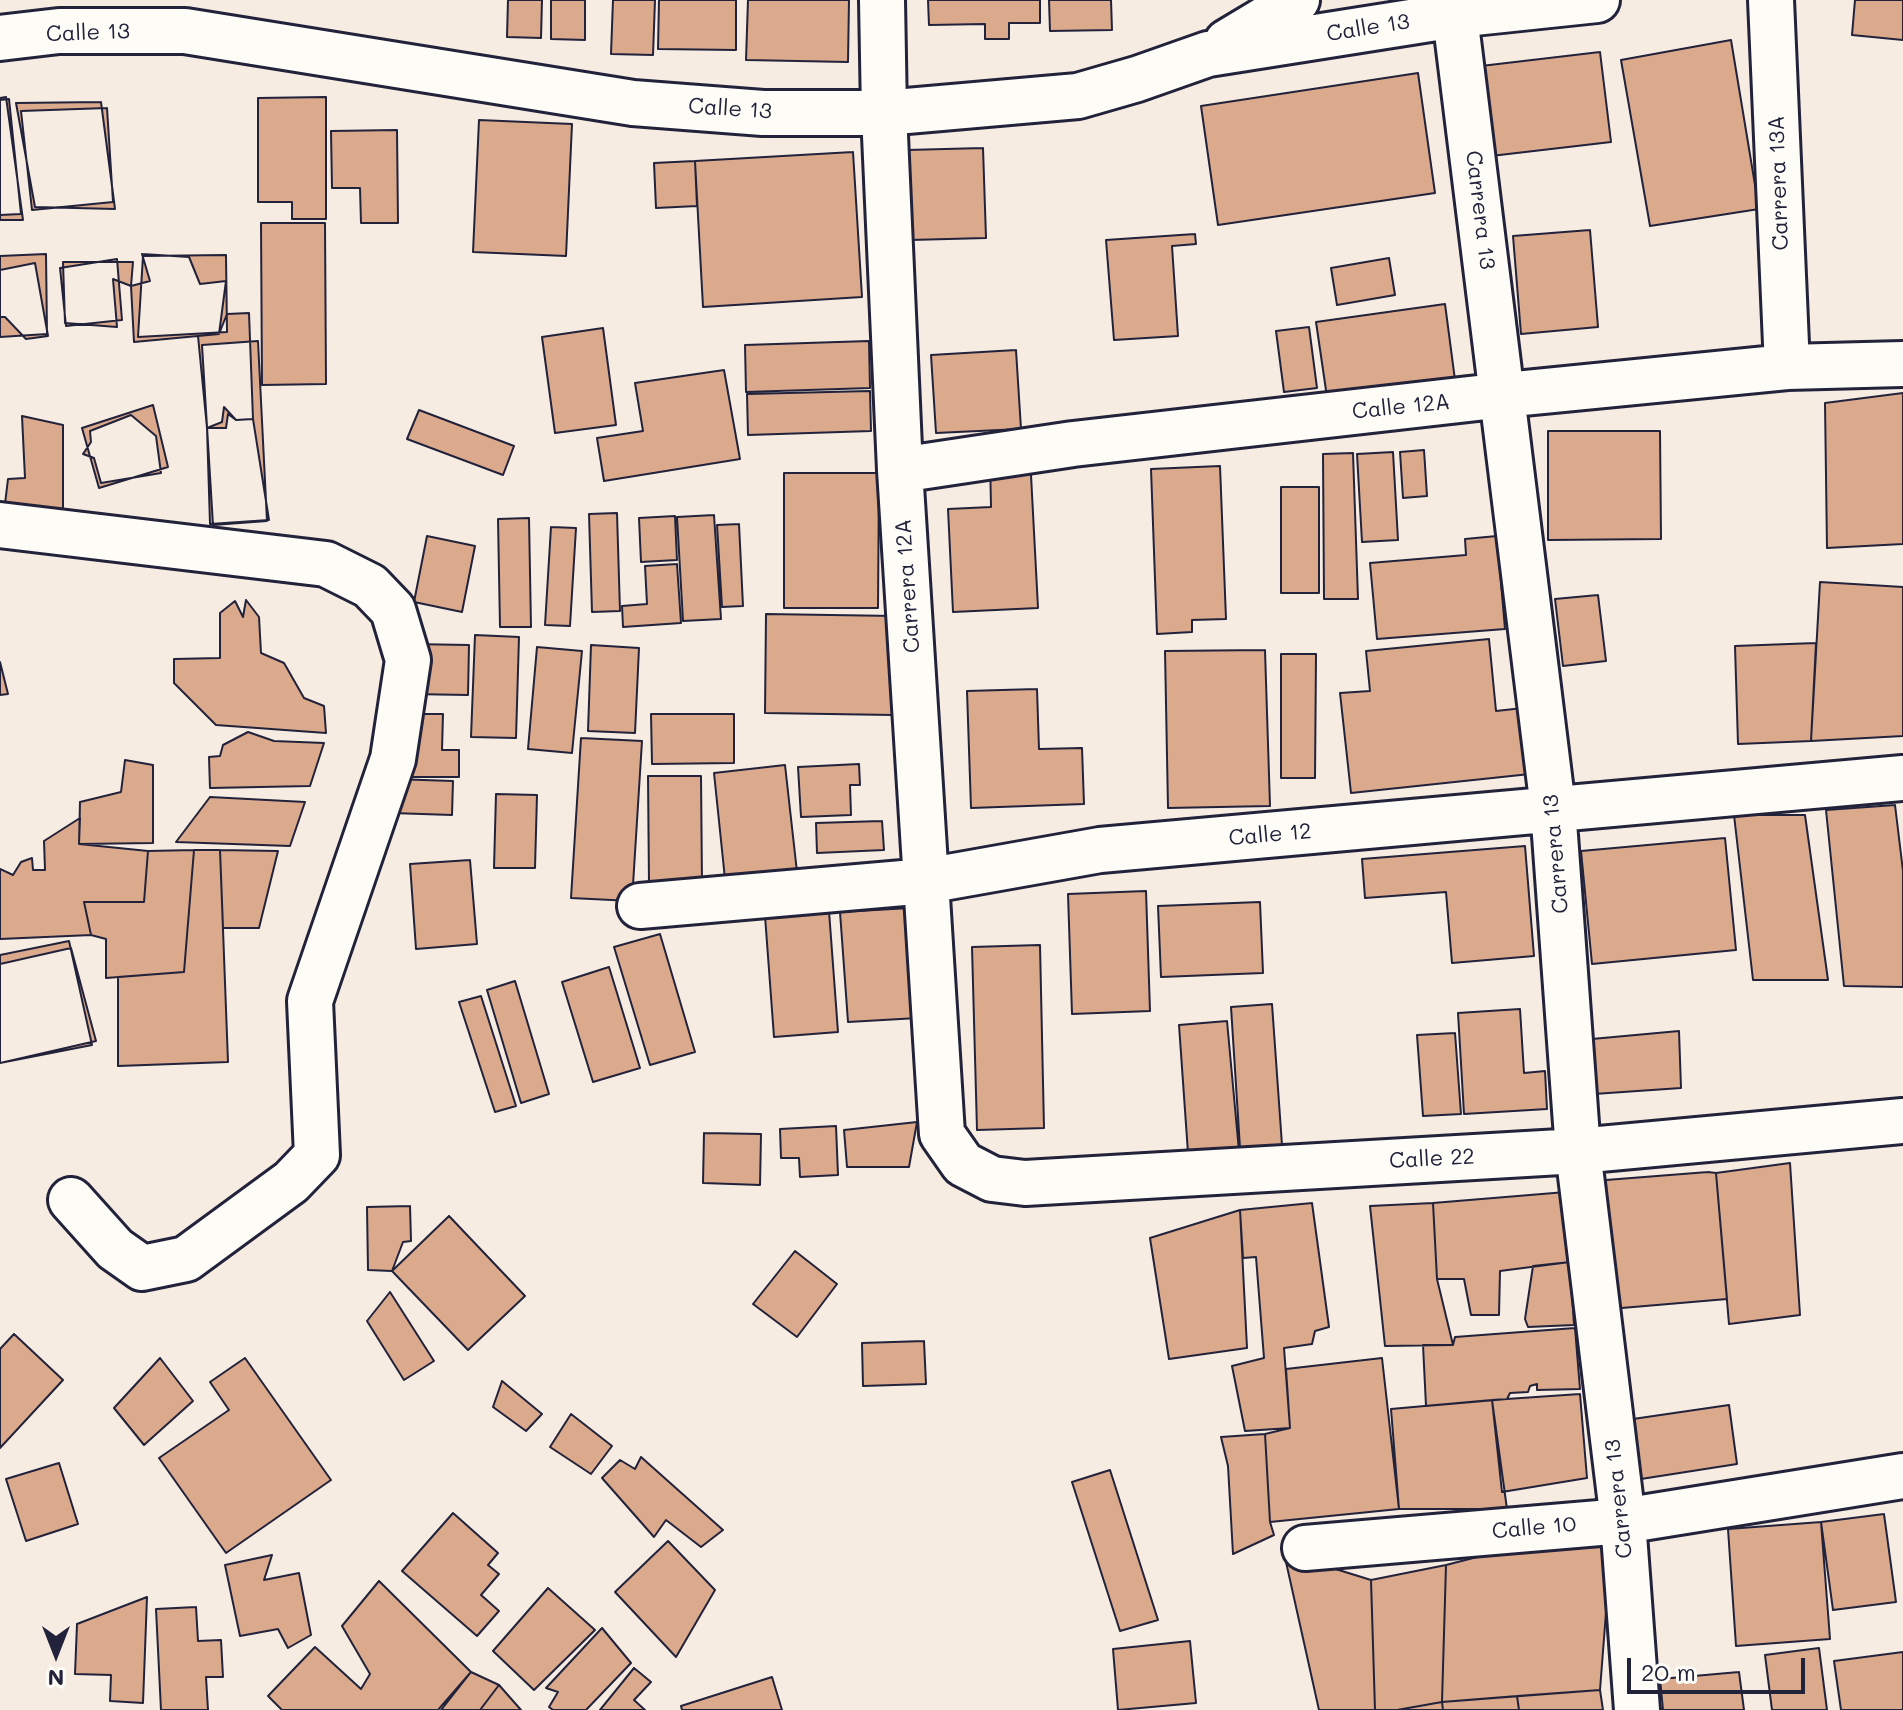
<!DOCTYPE html>
<style>
body{margin:0}
#map{position:relative;width:1903px;height:1710px;overflow:hidden;background:#f6ece2;font-family:Mali,sans-serif}
canvas{display:block}
.north{position:absolute;left:16px;top:1614px;width:80px;height:80px;-webkit-text-stroke:6px #fdfcf7;paint-order:stroke;rotate:180deg;font-size:22px;font-weight:700;line-height:32px;text-align:center;color:#22223b}
.north::after{content:'';display:block;margin:auto;width:28px;height:36px;background:#22223b;clip-path:polygon(50% 0,100% 100%,50% 72%,0 100%)}
.scale{position:absolute;left:1627px;top:1658px;width:178px;height:36px;box-sizing:border-box;border:4px solid #22223b;border-top:0;padding-left:10px;font-size:24px;line-height:28px;white-space:nowrap;color:#22223b;-webkit-text-stroke:6px #fdfcf7;paint-order:stroke}
</style>
<div id="map">
<canvas width="1903" height="1710"></canvas>
<div class="north">N</div>
<div class="scale">20 m</div>
</div>
<script>
const ctx = document.querySelector('canvas').getContext('2d');
ctx.lineJoin = 'round';
function paint(path, color) { ctx.fillStyle = color; ctx.fill(path, 'evenodd'); }
const shape = rows => new Path2D(rows.map(r => 'M' + r).join(''));
function stroke(path, color, width, dash) { ctx.strokeStyle = color; ctx.lineWidth = width; ctx.lineCap = dash ? 'butt' : 'round'; ctx.setLineDash(dash || []); ctx.stroke(path); }
function label(font, color, halo, rows, align = 'center') {
  ctx.font = font + ' Mali,sans-serif'; ctx.lineWidth = 8; ctx.setLineDash([]); ctx.textBaseline = 'middle'; ctx.strokeStyle = halo; ctx.fillStyle = color; for (const [text, x, y, turn = 0] of rows) {
    ctx.save(); ctx.translate(x, y); ctx.rotate((+turn || 0) * Math.PI / 180); ctx.textAlign = isNaN(turn) ? turn : align; if (halo) ctx.strokeText(text, 0, 0); ctx.fillText(text, 0, 0); ctx.restore();
  }
}
const building = shape([
 [508,0,542,0,541,38,507,37,508,0],
 [551,0,585,0,585,40,551,39,551,0],
 [613,0,655,0,653,55,611,54,613,0],
 [659,0,736,0,736,50,658,49,659,0],
 [748,0,849,0,848,62,746,60,748,0],
 [928,0,1040,0,1040,23,1009,23,1009,39,985,39,985,24,929,25,928,0],
 [1049,0,1111,0,1112,30,1050,31,1049,0],
 [1855,0,1903,0,1903,40,1852,35,1855,0],
 [1731,40,1759,209,1650,226,1621,60,1731,40],
 [1600,52,1611,142,1491,156,1481,66,1600,52],
 [1418,73,1435,193,1218,225,1201,106,1418,73],
 [6,97,23,220,0,220,0,98,6,97],
 [326,97,326,219,292,219,292,202,258,202,258,98,326,97],
 [9,99,21,214,0,215,0,100,9,99],
 [101,102,115,209,35,207,16,103,101,102],
 [107,108,113,202,32,210,21,111,107,108],
 [479,120,572,124,566,256,473,252,479,120],
 [397,130,398,223,361,223,360,188,332,188,331,131,397,130],
 [983,148,986,238,910,240,907,150,983,148],
 [853,152,862,297,703,307,695,161,853,152],
 [695,161,697,206,656,208,654,163,695,161],
 [261,223,325,223,326,384,262,385,261,223],
 [1590,230,1598,327,1521,334,1513,236,1590,230],
 [1195,234,1196,244,1172,246,1178,336,1114,340,1106,240,1195,234],
 [46,254,47,334,0,337,0,256,46,254],
 [142,254,189,257,200,284,226,281,219,334,134,342,131,286,150,281,142,254],
 [226,255,227,332,138,337,143,256,226,255],
 [1389,258,1395,295,1337,305,1331,268,1389,258],
 [117,259,122,320,66,326,60,268,117,259],
 [63,262,133,262,131,286,113,279,117,327,65,323,63,262],
 [35,263,48,336,26,339,5,317,0,317,0,270,35,263],
 [1445,304,1455,380,1327,397,1316,322,1445,304],
 [249,313,253,419,236,420,224,407,222,422,207,428,198,336,219,334,227,314,249,313],
 [1309,327,1317,388,1284,392,1276,331,1309,327],
 [603,328,616,425,555,433,542,337,603,328],
 [258,341,267,521,213,525,202,345,258,341],
 [869,341,870,388,746,392,745,345,869,341],
 [1016,350,1021,429,936,433,931,355,1016,350],
 [724,370,740,459,604,481,597,438,643,431,635,383,724,370],
 [870,391,871,431,748,435,747,394,870,391],
 [1903,393,1903,544,1827,548,1825,403,1903,393],
 [153,405,168,467,99,488,82,428,153,405],
 [419,410,514,446,503,475,407,439,419,410],
 [228,414,236,420,253,419,269,520,210,524,207,428,226,428,228,414],
 [131,415,156,436,161,473,101,483,94,458,83,454,91,442,90,431,131,415],
 [22,416,63,425,63,513,4,512,8,479,25,478,22,416],
 [1548,431,1660,431,1661,539,1548,540,1548,431],
 [1424,450,1427,496,1403,498,1400,452,1424,450],
 [1393,452,1398,540,1362,542,1357,454,1393,452],
 [1353,453,1358,599,1324,599,1323,454,1353,453],
 [1030,456,1038,608,953,612,948,509,991,507,990,458,1030,456],
 [1220,466,1226,619,1192,620,1192,632,1157,634,1151,469,1220,466],
 [784,473,879,473,878,608,784,608,784,473],
 [1281,487,1319,487,1319,593,1281,593,1281,487],
 [617,513,620,611,592,612,589,514,617,513],
 [714,515,721,619,683,621,677,517,714,515],
 [675,516,677,560,641,562,639,518,675,516],
 [529,518,531,627,500,627,498,519,529,518],
 [739,524,743,606,722,607,717,525,739,524],
 [551,527,576,528,570,626,545,625,551,527],
 [427,536,475,546,462,612,414,602,427,536],
 [1497,536,1505,629,1377,639,1370,563,1466,555,1465,539,1497,536],
 [677,564,681,623,623,627,622,606,647,604,645,566,677,564],
 [1820,582,1903,587,1903,736,1811,741,1820,582],
 [1598,595,1606,661,1563,666,1555,599,1598,595],
 [246,600,259,617,261,653,284,663,304,698,324,706,326,733,216,725,174,683,174,659,220,658,220,613,235,601,243,617,246,600],
 [766,614,895,616,893,715,765,713,766,614],
 [475,635,519,637,516,738,471,737,475,635],
 [1489,639,1496,711,1523,708,1530,774,1351,793,1340,693,1370,691,1366,651,1489,639],
 [1816,643,1811,741,1738,744,1735,646,1816,643],
 [411,644,469,645,468,695,410,694,411,644],
 [591,645,639,648,635,733,588,731,591,645],
 [537,647,582,651,572,753,528,749,537,647],
 [1265,650,1270,806,1168,808,1165,651,1265,650],
 [1281,654,1316,654,1315,778,1281,778,1281,654],
 [0,662,8,694,0,695,0,662],
 [1037,689,1039,749,1082,748,1084,804,971,808,967,691,1037,689],
 [403,714,443,714,442,750,459,750,459,777,402,777,403,714],
 [651,714,734,714,734,763,652,764,651,714],
 [248,732,274,741,324,743,310,786,210,788,209,757,220,756,223,745,248,732],
 [581,738,642,741,632,901,571,898,581,738],
 [125,760,153,765,153,843,79,844,80,802,121,792,125,760],
 [859,764,860,785,850,785,851,815,801,817,798,767,859,764],
 [785,765,797,872,725,879,714,773,785,765],
 [648,776,701,776,702,883,649,884,648,776],
 [393,779,453,781,452,815,392,813,393,779],
 [496,794,537,795,535,868,494,868,496,794],
 [210,797,305,802,290,846,176,842,210,797],
 [1895,805,1903,871,1903,987,1844,986,1826,810,1895,805],
 [1734,815,1805,815,1828,980,1753,980,1734,815],
 [80,818,79,844,148,851,144,902,84,902,91,935,0,939,0,869,13,875,21,862,32,858,33,870,45,870,44,841,80,818],
 [882,821,884,850,817,853,816,823,882,821],
 [1725,838,1736,950,1592,964,1581,851,1725,838],
 [1525,846,1534,956,1452,963,1446,892,1365,898,1362,859,1525,846],
 [194,850,220,850,228,1062,118,1066,118,977,184,972,194,850],
 [194,850,184,972,106,978,106,939,91,935,84,902,144,902,148,851,194,850],
 [220,850,278,851,259,928,223,928,220,850],
 [470,860,477,944,416,949,410,864,470,860],
 [1146,891,1150,1011,1072,1014,1068,894,1146,891],
 [1260,902,1263,973,1161,977,1158,906,1260,902],
 [910,908,918,1018,848,1022,840,912,910,908],
 [829,911,838,1032,774,1037,765,916,829,911],
 [660,934,695,1052,650,1065,614,947,660,934],
 [69,941,92,1045,0,1063,0,955,69,941],
 [1040,945,1044,1128,977,1130,972,947,1040,945],
 [71,948,96,1041,0,1063,0,964,71,948],
 [609,967,640,1068,593,1082,562,982,609,967],
 [515,981,549,1094,521,1103,487,990,515,981],
 [481,996,516,1106,495,1112,459,1002,481,996],
 [1272,1004,1282,1145,1240,1148,1231,1007,1272,1004],
 [1520,1009,1524,1073,1545,1071,1547,1109,1464,1114,1458,1013,1520,1009],
 [1227,1021,1239,1151,1188,1153,1179,1025,1227,1021],
 [1679,1031,1681,1088,1594,1094,1592,1039,1679,1031],
 [1455,1033,1461,1114,1423,1116,1417,1035,1455,1033],
 [917,1122,909,1167,847,1167,844,1130,917,1122],
 [836,1126,838,1175,800,1177,799,1158,781,1158,780,1129,836,1126],
 [704,1133,761,1134,760,1185,703,1183,704,1133],
 [1790,1163,1800,1315,1729,1324,1716,1173,1790,1163],
 [1708,1172,1716,1173,1727,1299,1610,1309,1606,1180,1708,1172],
 [1566,1192,1570,1262,1500,1271,1499,1315,1471,1315,1464,1279,1437,1279,1433,1203,1566,1192],
 [1312,1203,1329,1327,1315,1331,1312,1344,1284,1348,1290,1428,1245,1431,1232,1366,1264,1358,1256,1257,1243,1258,1240,1210,1312,1203],
 [1433,1203,1437,1279,1453,1345,1385,1346,1370,1206,1433,1203],
 [410,1206,411,1241,403,1242,392,1271,368,1270,367,1207,410,1206],
 [1240,1210,1247,1348,1169,1359,1150,1238,1240,1210],
 [449,1216,525,1296,468,1350,392,1271,449,1216],
 [795,1251,837,1284,797,1337,753,1304,795,1251],
 [1570,1262,1574,1325,1528,1327,1525,1319,1533,1266,1570,1262],
 [390,1292,434,1361,404,1380,367,1321,390,1292],
 [1575,1328,1580,1389,1537,1390,1537,1384,1530,1386,1528,1392,1510,1393,1507,1399,1426,1406,1423,1345,1453,1345,1455,1337,1575,1328],
 [14,1334,63,1380,0,1448,0,1349,14,1334],
 [924,1341,926,1384,863,1386,862,1343,924,1341],
 [160,1358,193,1401,144,1445,114,1408,160,1358],
 [245,1358,331,1480,226,1553,159,1458,229,1410,210,1382,245,1358],
 [1382,1358,1399,1509,1270,1522,1265,1434,1290,1428,1286,1369,1382,1358],
 [502,1381,542,1414,526,1431,493,1407,502,1381],
 [1580,1394,1587,1478,1502,1492,1492,1400,1580,1394],
 [1492,1400,1507,1509,1399,1509,1391,1409,1492,1400],
 [1729,1405,1737,1464,1641,1479,1633,1419,1729,1405],
 [571,1414,612,1446,591,1474,550,1447,571,1414],
 [1265,1434,1270,1522,1274,1535,1233,1554,1228,1466,1221,1437,1265,1434],
 [641,1457,723,1530,701,1547,666,1520,654,1537,602,1478,620,1460,635,1469,641,1457],
 [59,1463,78,1524,26,1541,6,1479,59,1463],
 [1110,1470,1158,1620,1120,1631,1072,1482,1110,1470],
 [453,1513,498,1553,488,1565,499,1574,481,1595,499,1611,477,1636,402,1571,453,1513],
 [1884,1514,1896,1602,1833,1610,1821,1522,1884,1514],
 [1613,1522,1600,1690,1442,1702,1446,1565,1613,1522],
 [1821,1522,1830,1639,1736,1646,1728,1529,1821,1522],
 [668,1541,715,1590,676,1657,615,1592,668,1541],
 [1284,1553,1371,1580,1375,1710,1319,1710,1284,1553],
 [272,1555,264,1580,299,1573,311,1635,288,1648,278,1629,240,1636,225,1565,272,1555],
 [1446,1565,1442,1702,1397,1710,1375,1710,1371,1580,1446,1565],
 [379,1581,471,1672,438,1710,282,1710,268,1696,315,1647,361,1689,370,1674,342,1626,379,1581],
 [548,1588,595,1630,534,1690,493,1651,548,1588],
 [147,1597,143,1703,110,1701,111,1675,75,1674,77,1624,147,1597],
 [196,1607,198,1641,221,1640,223,1677,206,1677,208,1710,161,1710,156,1609,196,1607],
 [602,1628,631,1663,586,1710,553,1710,549,1707,558,1692,546,1688,602,1628],
 [1190,1641,1196,1703,1118,1710,1113,1649,1190,1641],
 [1819,1648,1827,1710,1772,1710,1765,1655,1819,1648],
 [1903,1652,1903,1710,1841,1710,1834,1661,1903,1652],
 [634,1668,651,1682,634,1700,645,1710,600,1710,634,1668],
 [471,1672,499,1685,480,1710,441,1710,471,1672],
 [1739,1672,1744,1710,1663,1710,1660,1679,1739,1672],
 [772,1677,782,1710,682,1710,681,1706,772,1677],
 [499,1685,521,1710,480,1710,499,1685],
 [1600,1690,1603,1710,1519,1710,1517,1696,1600,1690],
 [1517,1696,1519,1710,1443,1710,1442,1702,1517,1696],
 [1442,1702,1443,1710,1397,1710,1442,1702]
]);
paint(building, '#dbaa8d');
stroke(building, '#22223b', 2);
const minor = shape([
 [882,0,884,113,900,470,942,1134,963,1164,992,1179,1025,1183,1578,1151,1903,1121],
 [1453,0,1553,808,1578,1151,1623,1521,1637,1710],
 [1771,0,1787,367],
 [0,38,59,31,185,31,633,103,763,113,884,113,1078,96,1137,79,1208,54,1455,15,1597,0],
 [1227,42,1297,0],
 [900,470,1073,444,1504,395,1787,367,1903,364],
 [0,525,326,564,370,586,393,610,408,660,393,759,310,1001,317,1155,291,1182,186,1259,142,1268,115,1249,71,1200],
 [640,906,926,881,1100,850,1903,778],
 [1305,1548,1623,1521,1903,1476]
]);
stroke(minor, '#22223b', 50);
stroke(minor, '#fdfcf7', 44);
label('22px', '#22223b', '#fdfcf7', [
 ["Calle 13",1368,28,-9],
 ["Calle 13",88,33,-2],
 ["Calle 13",730,109,4],
 ["Carrera 13A",1779,183,-92],
 ["Carrera 13",1480,210,83],
 ["Calle 12A",1401,407,-6],
 ["Carrera 12A",908,586,-94],
 ["Calle 12",1270,835,-5],
 ["Carrera 13",1556,854,-95],
 ["Calle 22",1432,1159,-3],
 ["Carrera 13",1619,1499,-96],
 ["Calle 10",1534,1528,-5]
]);
</script>
